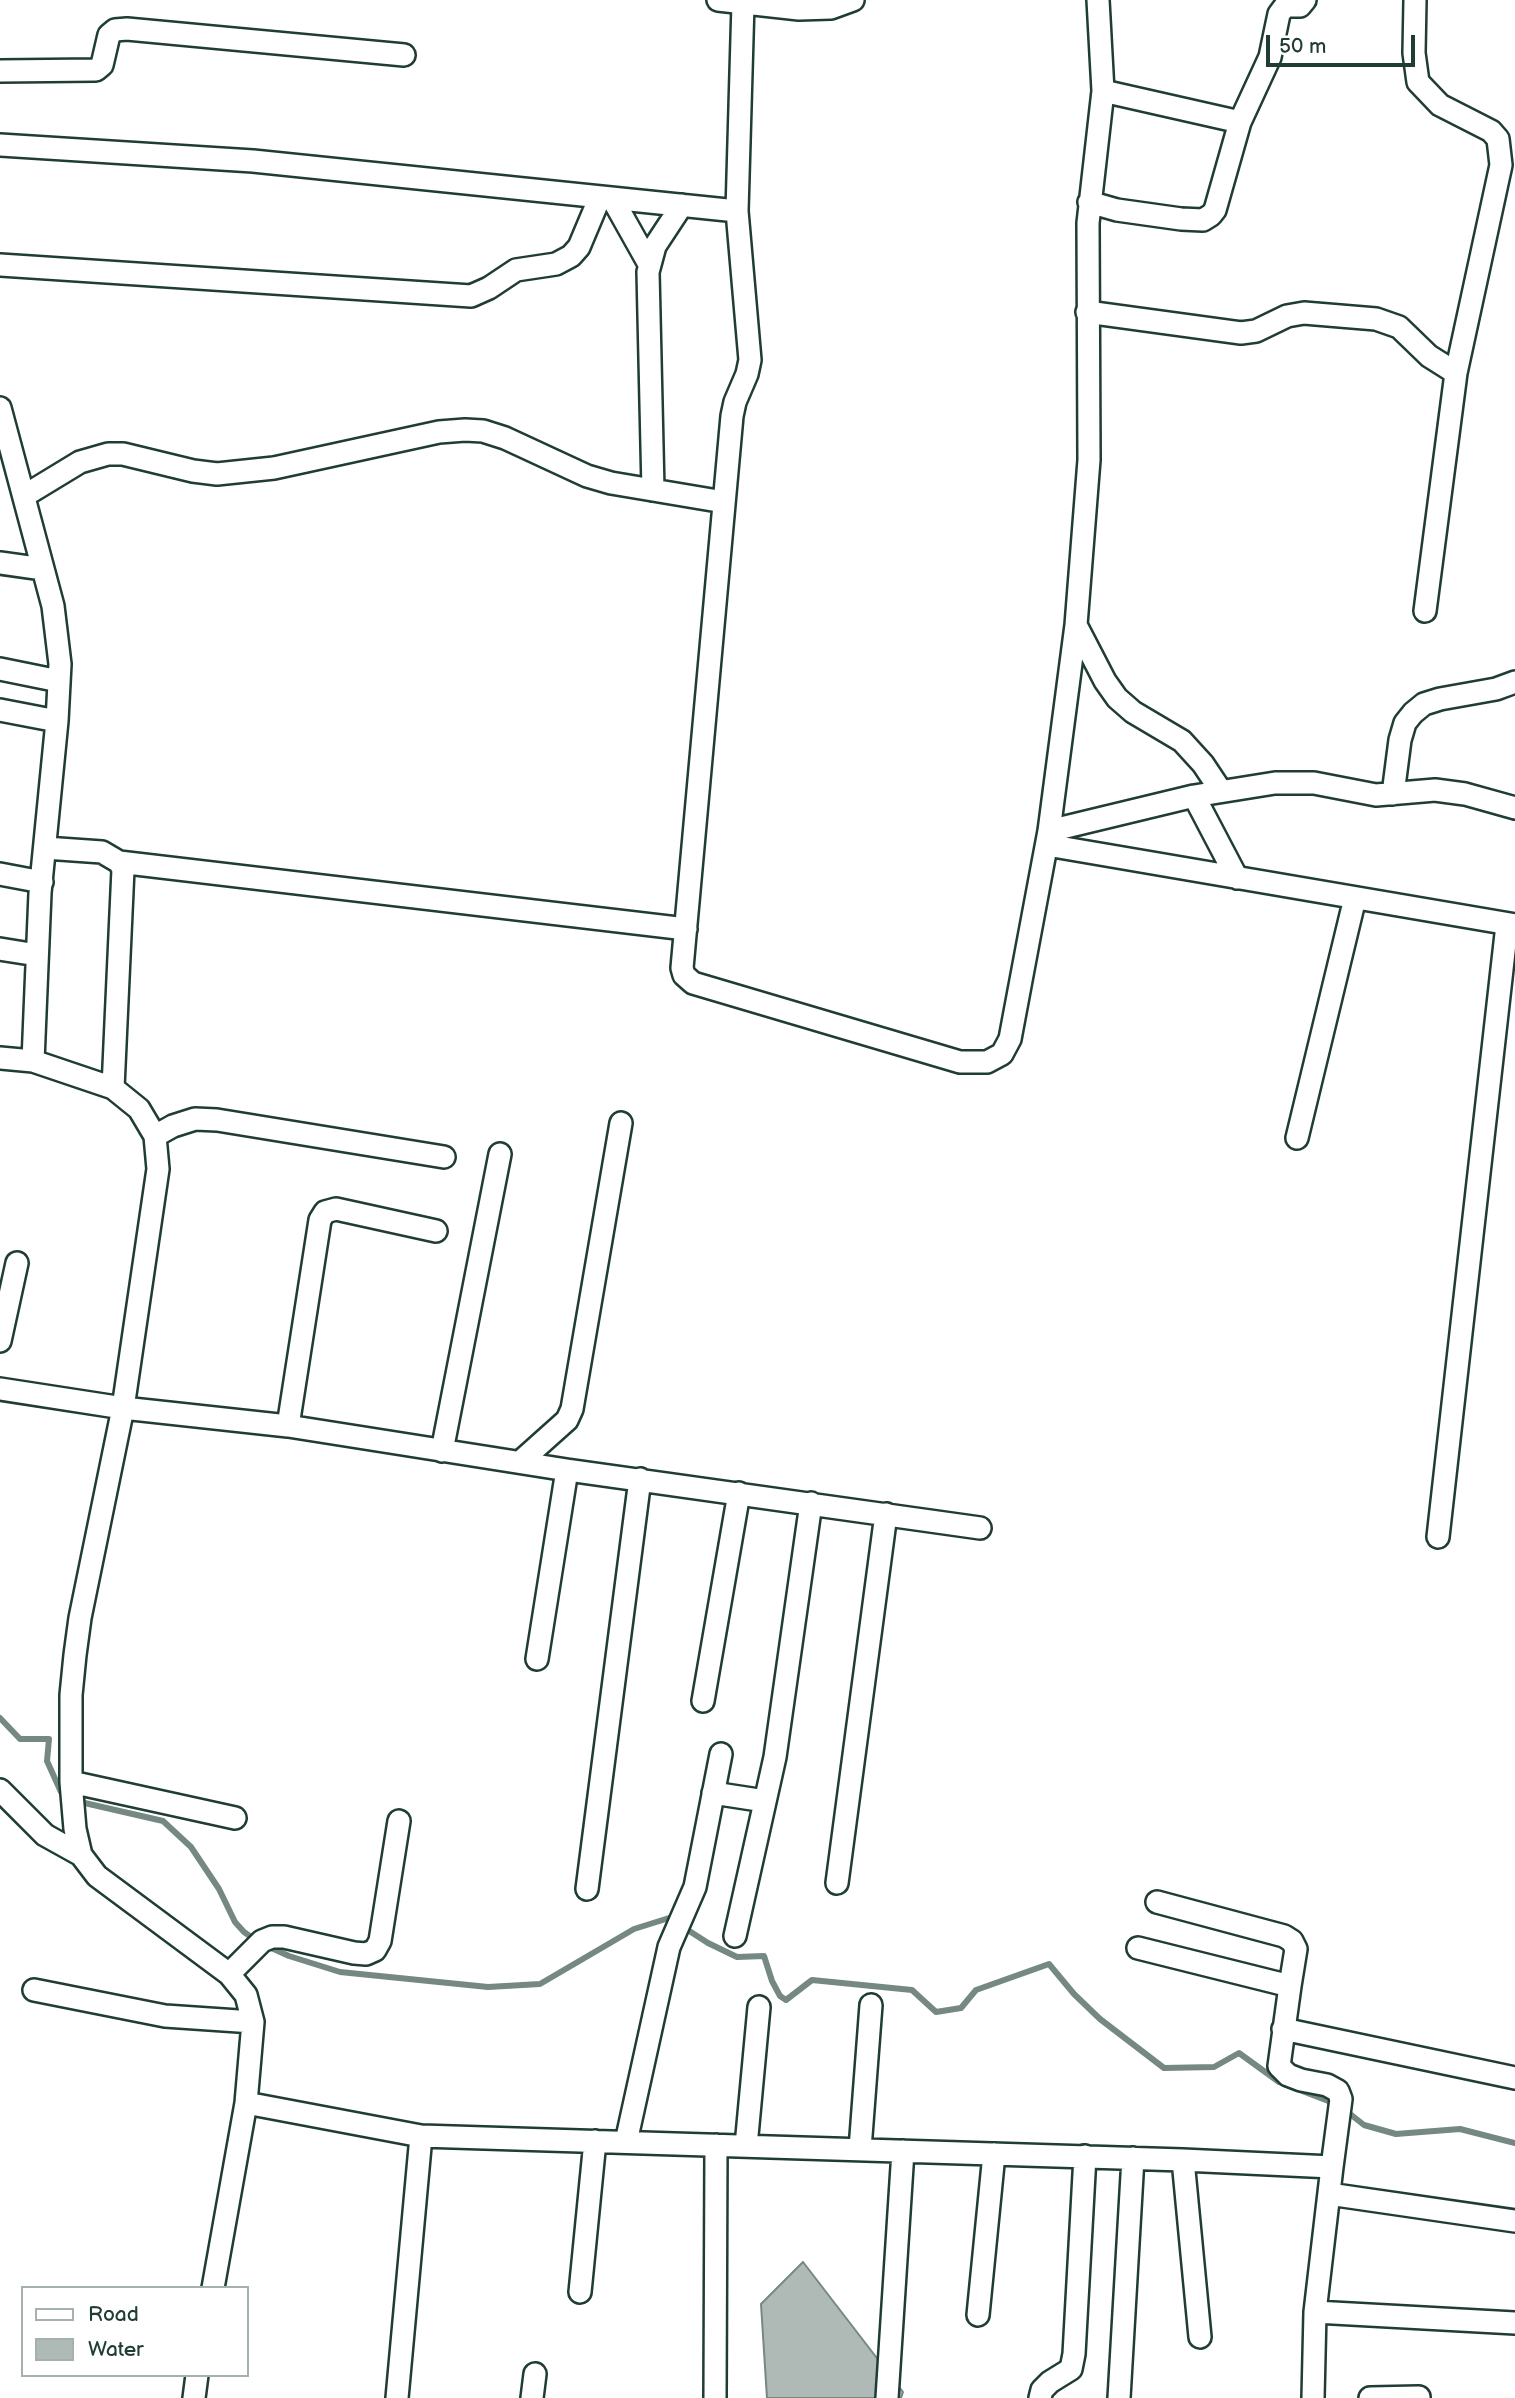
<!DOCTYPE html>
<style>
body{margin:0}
#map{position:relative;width:1515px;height:2398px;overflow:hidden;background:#fff;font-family:"Balsamiq Sans",sans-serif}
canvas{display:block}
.legend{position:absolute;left:21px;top:2286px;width:228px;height:91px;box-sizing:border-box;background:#fff;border:2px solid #a5b1ae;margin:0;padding:9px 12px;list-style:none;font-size:21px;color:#1f3d34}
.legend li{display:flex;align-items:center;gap:14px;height:35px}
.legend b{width:35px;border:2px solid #a5b1ae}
.scale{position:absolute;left:1266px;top:35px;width:149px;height:32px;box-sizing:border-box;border:4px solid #1f3d34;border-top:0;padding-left:9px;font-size:21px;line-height:24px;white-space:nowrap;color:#1f3d34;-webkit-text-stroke:5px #fff;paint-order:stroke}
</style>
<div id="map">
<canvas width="1515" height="2398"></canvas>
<ul class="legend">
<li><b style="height:9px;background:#fff"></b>Road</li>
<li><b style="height:19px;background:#afbab7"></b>Water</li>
</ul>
<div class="scale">50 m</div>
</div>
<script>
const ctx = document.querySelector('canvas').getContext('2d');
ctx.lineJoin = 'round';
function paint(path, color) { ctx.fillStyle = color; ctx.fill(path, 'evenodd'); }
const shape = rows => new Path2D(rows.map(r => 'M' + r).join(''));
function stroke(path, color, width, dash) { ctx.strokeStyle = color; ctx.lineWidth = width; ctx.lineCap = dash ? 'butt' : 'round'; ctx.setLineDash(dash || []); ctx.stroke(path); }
const water = shape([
 [803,2262,903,2392,901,2398,767,2398,761,2304,803,2262]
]);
paint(water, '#afbab7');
stroke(water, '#758883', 2);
stroke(shape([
 [0,1718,20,1739,49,1739,47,1761,61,1792,66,1796],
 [76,1801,163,1821,191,1847,219,1889,235,1922,244,1932,257,1941],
 [267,1946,289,1956,340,1972,488,1987,540,1984,634,1929,669,1918,708,1943,737,1957,764,1956,772,1981,780,1996,786,2000,812,1980,912,1990,936,2012,961,2008,976,1990,1049,1964,1074,1994,1100,2019,1164,2068,1214,2067,1239,2053,1279,2082,1336,2104],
 [1345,2110,1364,2125,1396,2134,1460,2129,1515,2143]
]), '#758883', 6);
const minor = shape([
 [718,0,799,9,831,8,853,0],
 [1415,0,1414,53,1418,82,1440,105,1491,131,1498,139,1501,165,1456,373,1425,611],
 [743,3,737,211,750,360,747,374,735,402,732,416,682,968,684,975,693,983,960,1062,987,1062,1002,1054,1010,1039,1049,831,1076,625,1089,460,1088,223,1103,91,1098,0],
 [0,71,96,70,102,65,109,35,115,30,127,29,404,55],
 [1103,91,1240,122],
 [0,145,253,161,737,211],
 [612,198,649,264],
 [1089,202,1117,210,1181,219,1203,220,1211,215,1215,210,1240,122,1270,57,1279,14,1285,6,1300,6,1305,0],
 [0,265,471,296,489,288,516,270,556,264,571,256,579,247,600,197],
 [1087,312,1241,333,1256,331,1287,316,1304,313,1376,319,1399,327,1429,356,1456,373],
 [0,408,53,606,60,664,57,721,40,893,33,1061],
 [653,490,648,272,655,246,682,205],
 [24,496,80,462,108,454,123,454,193,471,217,474,274,468,439,432,465,430,483,431,505,438,587,476,611,483,724,502],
 [0,563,43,569],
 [1076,625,1105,681,1117,698,1133,712,1182,741,1203,764,1221,791],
 [0,669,59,681],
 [0,710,57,721],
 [1393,794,1400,740,1405,723,1413,713,1424,704,1440,699,1496,689,1515,682],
 [1194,796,1237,878],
 [1049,831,1194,796,1275,783,1314,783,1376,795,1435,790,1465,794,1515,808],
 [1047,845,1515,925],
 [45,848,102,852,119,862,123,869,113,1088],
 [119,862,686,929],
 [0,874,42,882],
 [0,949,37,955],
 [0,1058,33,1061,113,1088,139,1109,155,1136,158,1169,123,1408,80,1618,75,1655,71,1695,71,1782,75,1829,81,1855,97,1876,229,1974,246,1995,253,2022,246,2103,213,2288],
 [155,1136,173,1126,195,1119,217,1120,444,1157],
 [1297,1138,1355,898],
 [0,1341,17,1263],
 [0,1389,123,1408,288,1426,567,1470,980,1528],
 [288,1426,320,1220,325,1212,336,1209,436,1231],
 [442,1451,500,1154],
 [520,1462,567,1420,572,1409,621,1123],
 [1438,1537,1507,925],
 [537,1659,567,1470],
 [703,1701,739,1493],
 [71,1782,235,1818],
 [0,1790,45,1835,81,1855],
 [713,1793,765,1801],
 [837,1883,886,1514],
 [587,1889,640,1479],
 [1157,1902,1284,1936,1292,1941,1296,1949,1290,1986],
 [735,1936,775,1757,811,1503],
 [1138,1948,1290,1986,1279,2066,1288,2075,1301,2080,1327,2085,1338,2091,1341,2099,1332,2167],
 [229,1974,262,1941,272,1937,284,1937,354,1953,366,1954,375,1950,380,1941,399,1821],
 [34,1990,165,2016,253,2022],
 [1283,2029,1515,2078],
 [246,2103,421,2136,1183,2160,1332,2167,1315,2312,1313,2398],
 [626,2142,669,1947,695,1887,721,1754],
 [746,2146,759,2007],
 [860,2149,871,2005],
 [1183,2160,1200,2337],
 [1329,2194,1515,2221],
 [580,2292,595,2141],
 [1315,2312,1515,2323],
 [978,2315,994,2154],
 [194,2398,197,2375],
 [397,2398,421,2136],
 [532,2398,535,2374],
 [715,2398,716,2145],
 [887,2398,903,2151],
 [1040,2398,1042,2390,1050,2382,1071,2369,1074,2354,1085,2156],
 [1119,2398,1133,2158],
 [1370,2398,1419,2397]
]);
stroke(minor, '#1f3d34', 26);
stroke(minor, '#fff', 21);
</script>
